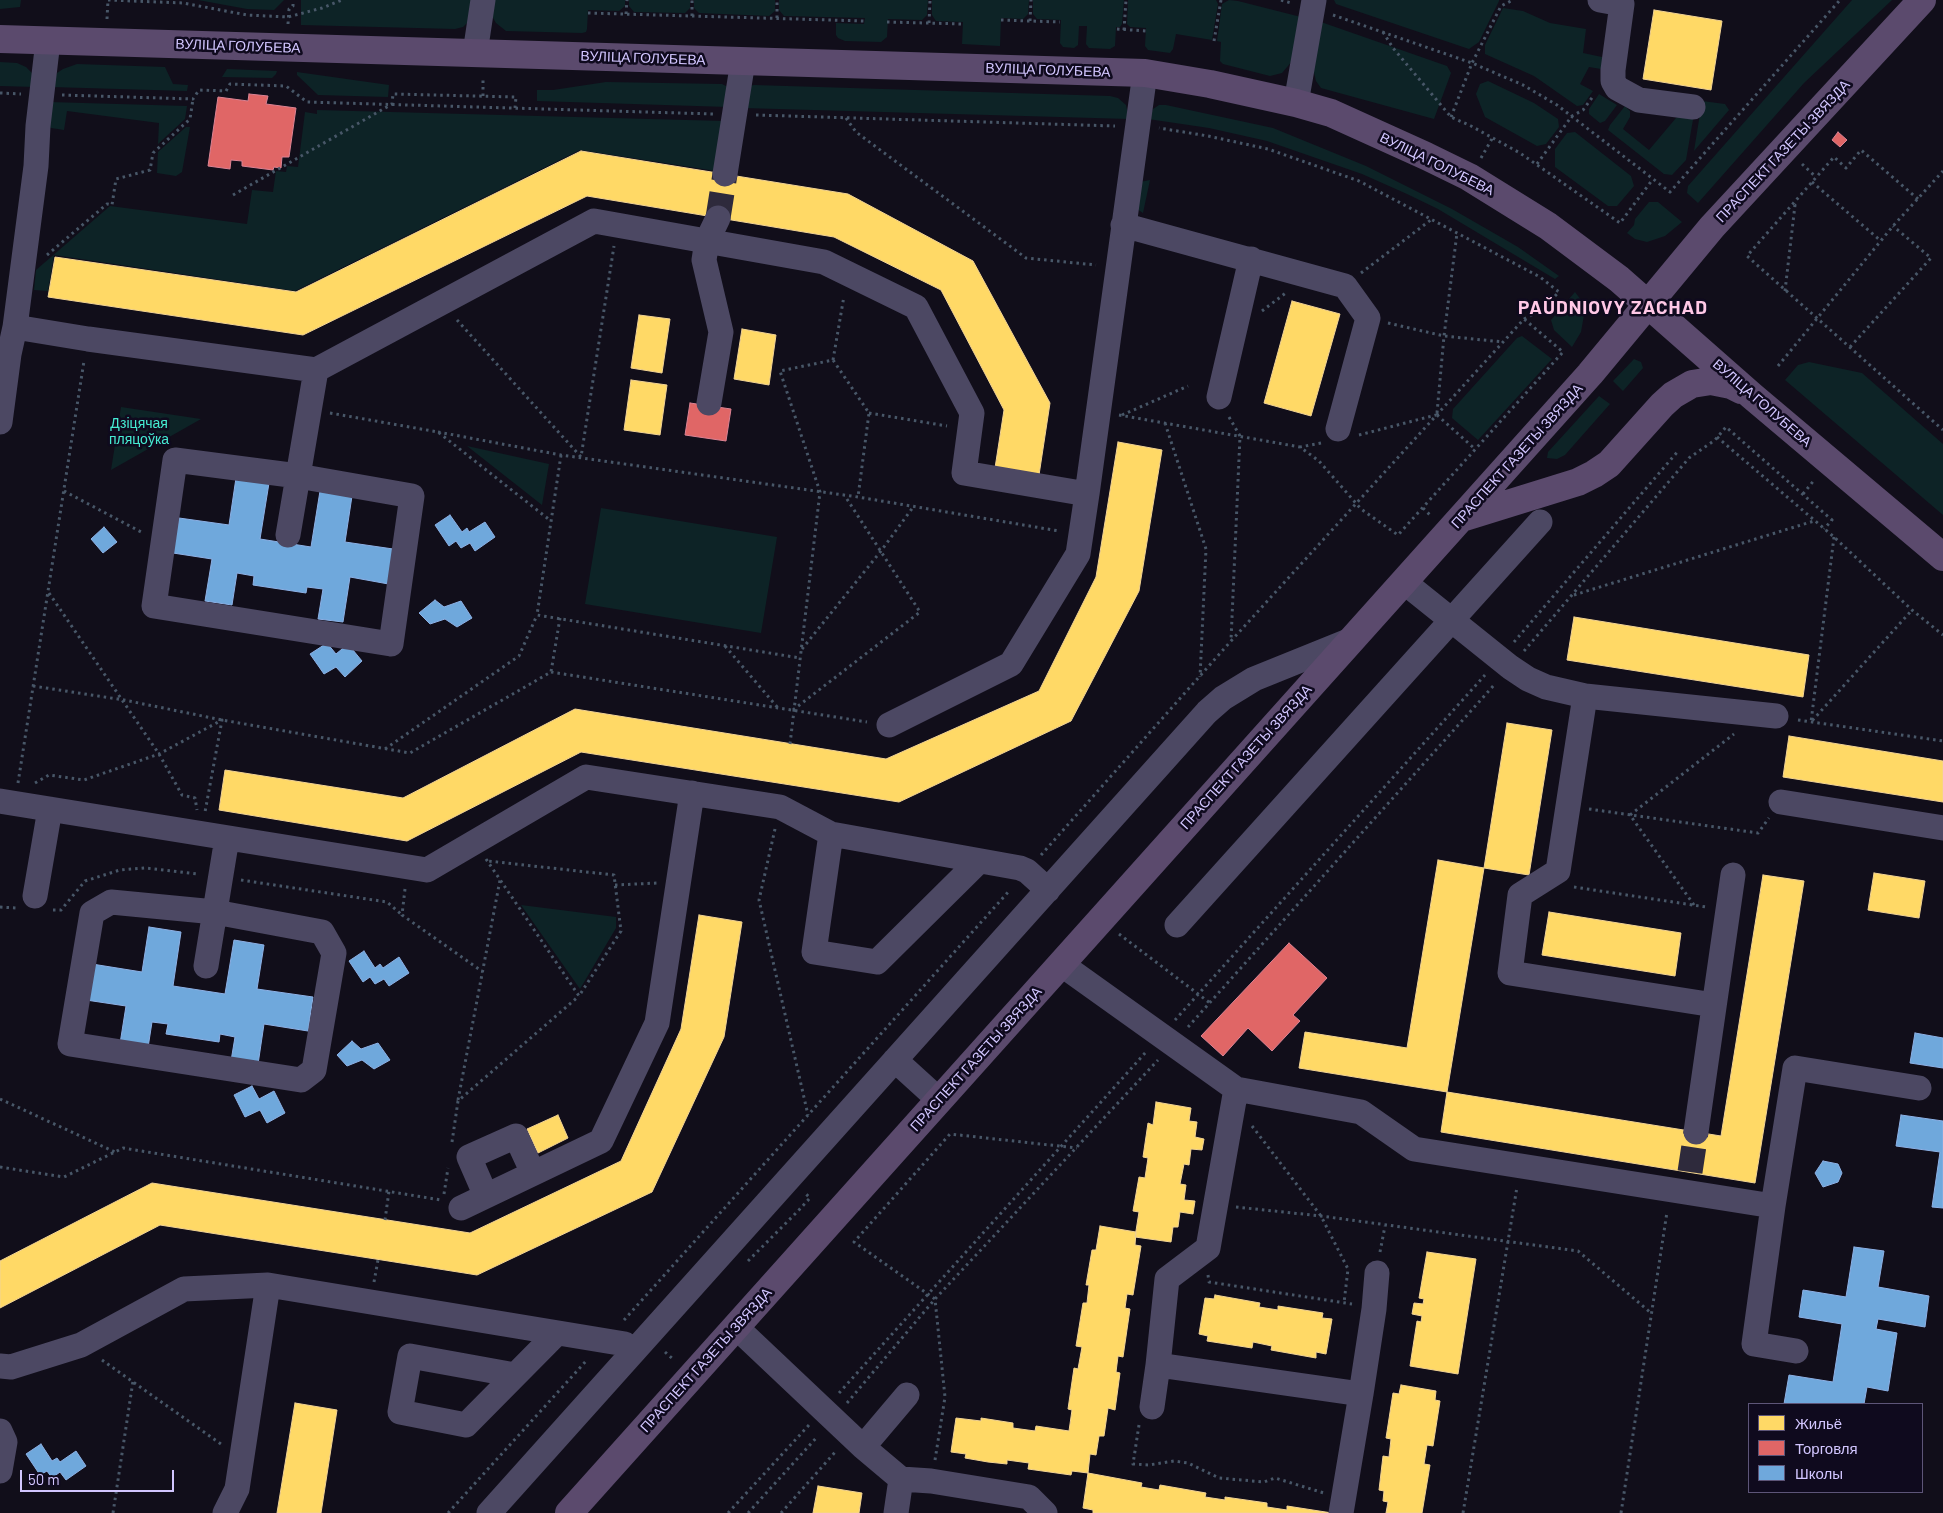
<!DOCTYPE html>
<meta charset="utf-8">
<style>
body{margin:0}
#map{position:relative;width:1943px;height:1513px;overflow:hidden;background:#110e1a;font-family:Barlow,sans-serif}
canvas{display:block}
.legend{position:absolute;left:1748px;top:1403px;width:175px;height:90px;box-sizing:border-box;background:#0f0a1e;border:1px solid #5d5578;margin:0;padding:6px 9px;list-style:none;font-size:15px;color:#d2c6ff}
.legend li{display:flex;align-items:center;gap:10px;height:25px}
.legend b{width:25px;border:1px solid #5d5578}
.scale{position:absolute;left:20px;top:1470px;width:154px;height:22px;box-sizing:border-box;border:2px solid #d2c6ff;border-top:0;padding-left:6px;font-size:15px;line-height:18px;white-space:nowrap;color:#d2c6ff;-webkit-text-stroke:4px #0f0a1e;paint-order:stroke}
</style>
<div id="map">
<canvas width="1943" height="1513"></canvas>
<ul class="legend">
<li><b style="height:14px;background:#ffd966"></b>Жильё</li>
<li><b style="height:14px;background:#e06666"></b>Торговля</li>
<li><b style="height:14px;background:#6fa8dc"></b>Школы</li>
</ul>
<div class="scale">50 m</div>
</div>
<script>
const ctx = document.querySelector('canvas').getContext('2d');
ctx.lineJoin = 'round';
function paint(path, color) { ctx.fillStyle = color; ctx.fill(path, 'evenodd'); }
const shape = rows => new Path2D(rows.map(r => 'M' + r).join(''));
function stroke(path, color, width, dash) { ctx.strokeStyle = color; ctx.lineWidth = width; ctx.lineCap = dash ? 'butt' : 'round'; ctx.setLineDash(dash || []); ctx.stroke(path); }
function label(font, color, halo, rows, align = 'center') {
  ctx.font = font + ' Barlow,sans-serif'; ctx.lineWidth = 5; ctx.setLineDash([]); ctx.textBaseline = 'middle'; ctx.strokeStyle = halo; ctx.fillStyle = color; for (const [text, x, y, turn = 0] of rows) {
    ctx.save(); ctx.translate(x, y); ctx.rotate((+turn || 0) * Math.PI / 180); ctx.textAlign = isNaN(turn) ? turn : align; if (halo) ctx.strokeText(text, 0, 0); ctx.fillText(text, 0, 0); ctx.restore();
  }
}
paint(shape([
 [0,0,21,0,20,7,0,9],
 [198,0,284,0,274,10,247,9],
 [301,0,475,0,469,21,463,27,455,29,301,25],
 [492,0,625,0,625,6,619,11,588,10,587,29,586,32,582,33,506,31,496,23,492,16],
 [629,0,690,0,690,8,685,13,634,12,629,6],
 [694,0,775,0,775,11,769,16,699,13,694,8],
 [779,0,928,0,927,15,922,20,888,19,887,37,881,42,845,41,838,38,836,35,836,23,864,24,865,18,784,16,779,10],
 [932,0,1029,0,1028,14,1023,19,1001,18,1000,46,962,44,963,22,936,21,932,15],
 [1033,0,1124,0,1122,24,1120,27,1116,27,1115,46,1110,49,1089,48,1086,44,1087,26,1079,26,1078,45,1074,48,1063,47,1060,43,1061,20,1037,19,1033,14],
 [1128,0,1216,0,1218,4,1212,40,1176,34,1173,49,1170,53,1148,50,1145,46,1146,28,1130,27,1127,24],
 [1229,0,1238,1,1301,17,1293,60,1282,73,1270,76,1223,64,1220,61,1221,42,1217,41,1222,4],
 [1334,0,1499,0,1499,1,1479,42,1469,49,1336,4],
 [1852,0,1892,0,1804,83,1698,203,1687,193,1688,186],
 [1503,8,1523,11,1550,23,1586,29,1583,53,1602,57,1604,61,1601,69,1589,67,1580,84,1593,91,1583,105,1577,106,1534,76,1485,54,1485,45],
 [1321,22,1447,66,1451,73,1434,119,1321,88,1316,81,1313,68],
 [0,62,17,63,26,67,33,74,35,87,0,86],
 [77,64,165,67,173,84,188,85,187,91,51,87,57,73,63,69],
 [227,69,277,71,276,74,272,78,222,77],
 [297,72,389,85,388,97,318,95,297,75],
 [1488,81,1534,103,1558,119,1559,127,1546,144,1537,146,1485,117,1476,94,1480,84],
 [606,82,722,84,728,87,728,107,537,101,537,90,553,90],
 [754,85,1110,96,1118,98,1126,105,1129,119,743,108,749,86],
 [1599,94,1617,105,1605,121,1600,123,1589,114,1589,109],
 [1702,101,1725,104,1729,110,1694,151],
 [49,102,187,106,185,119,158,144,159,123,67,111,64,130,45,127],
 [1159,105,1166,105,1273,128,1366,166,1452,209,1518,247,1559,276,1555,279,1438,209,1407,194,1362,174,1267,141,1209,128,1148,119,1153,109],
 [1625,106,1630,111,1630,117,1623,129,1649,150,1676,118,1682,115,1694,114,1686,160,1672,175,1664,174,1608,130,1610,125],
 [317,110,724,121,716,171,580,150,295,291,54,255,48,291,34,290,36,270,110,206,247,224,252,190,273,192,276,171,286,172,287,166,298,167,305,112,317,114],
 [186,127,190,127,182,172,176,176,157,173,158,152],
 [1575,132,1631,176,1634,186,1617,206,1608,206,1555,167,1555,149,1567,133],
 [1150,180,1143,213,1134,207,1140,182],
 [1649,202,1658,202,1682,222,1665,236,1647,242,1635,239,1627,233,1634,225,1635,219],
 [1575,292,1581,300,1584,315,1581,332,1572,347,1554,330,1551,320],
 [1522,336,1552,359,1478,440,1452,418,1453,409,1517,338],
 [1634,359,1641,362,1643,368,1623,391,1613,381],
 [1809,362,1862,373,1943,444,1943,515,1785,380,1798,365],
 [1599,396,1610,404,1565,455,1557,459,1547,458,1548,452],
 [121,407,201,419,111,470],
 [467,446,549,464,542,505],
 [601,508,777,537,761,633,585,604],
 [521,905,616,917,616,928,580,989]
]), '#0d2326');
const homes = shape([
 [1654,10,1722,21,1711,90,1643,79,1654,10],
 [581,151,848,194,973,261,1050,403,1039,475,995,468,1004,410,941,290,834,237,587,196,303,335,48,297,55,257,296,292,581,151],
 [1292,301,1340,314,1311,416,1264,403,1292,301],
 [639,315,670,319,662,373,631,368,639,315],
 [742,329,776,335,769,385,734,379,742,329],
 [631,380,667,385,660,435,624,430,631,380],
 [1118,442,1162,450,1139,591,1071,721,899,802,581,752,407,841,219,810,225,770,403,798,575,709,886,759,1039,691,1096,577,1118,442],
 [1574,617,1809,655,1803,697,1567,660,1574,617],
 [1507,723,1552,730,1529,875,1484,868,1507,723],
 [1789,736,1943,761,1943,802,1783,777,1789,736],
 [1438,860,1484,868,1447,1092,1299,1068,1305,1032,1407,1048,1438,860],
 [1874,873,1925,881,1919,918,1868,910,1874,873],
 [1763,875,1804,881,1755,1183,1441,1132,1447,1092,1721,1136,1763,875],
 [1549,912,1681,933,1675,976,1542,955,1549,912],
 [699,915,742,922,724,1037,652,1192,477,1275,160,1225,0,1308,0,1261,152,1183,470,1233,621,1161,681,1029,699,915],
 [1156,1102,1191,1108,1189,1121,1197,1122,1195,1137,1204,1139,1202,1150,1191,1149,1189,1165,1184,1164,1180,1184,1186,1185,1184,1200,1195,1201,1193,1214,1180,1212,1178,1227,1173,1227,1171,1242,1135,1237,1139,1212,1133,1211,1139,1177,1145,1178,1148,1158,1143,1157,1148,1123,1153,1125,1156,1102],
 [558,1115,568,1138,538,1153,527,1129,558,1115],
 [1100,1226,1136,1232,1135,1245,1141,1246,1133,1295,1127,1294,1125,1308,1130,1309,1123,1357,1118,1356,1116,1372,1120,1373,1115,1410,1108,1408,1104,1436,1099,1436,1096,1455,1090,1454,1088,1473,1072,1471,1071,1475,1028,1469,1029,1463,1007,1460,1007,1464,988,1462,965,1458,966,1454,951,1452,956,1418,981,1421,981,1418,1013,1423,1013,1428,1035,1431,1036,1426,1069,1431,1072,1410,1068,1409,1074,1368,1078,1369,1082,1347,1076,1346,1083,1303,1087,1303,1089,1285,1086,1285,1092,1250,1096,1250,1100,1226],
 [1427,1252,1476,1259,1458,1374,1410,1366,1417,1321,1421,1322,1422,1316,1412,1314,1414,1303,1423,1304,1424,1299,1419,1298,1427,1252],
 [1215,1295,1260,1303,1259,1307,1278,1310,1278,1306,1323,1313,1322,1318,1332,1319,1326,1354,1316,1352,1316,1358,1271,1350,1272,1346,1253,1342,1252,1348,1207,1341,1208,1336,1199,1334,1205,1298,1214,1299,1215,1295],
 [1401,1385,1436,1391,1435,1400,1440,1401,1433,1446,1427,1445,1424,1464,1430,1465,1422,1513,1386,1513,1388,1502,1383,1501,1384,1491,1379,1490,1383,1456,1389,1457,1391,1439,1386,1438,1393,1393,1399,1394,1401,1385],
 [295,1403,337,1410,321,1513,277,1513,295,1403],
 [1088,1473,1142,1483,1141,1487,1159,1490,1160,1485,1206,1493,1205,1497,1225,1500,1225,1497,1267,1503,1267,1507,1287,1510,1287,1506,1332,1513,1093,1513,1093,1510,1083,1508,1088,1473],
 [818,1486,862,1493,859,1513,813,1513,818,1486]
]);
paint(homes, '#ffd966');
stroke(homes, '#f2d394', 1);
const shops = shape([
 [249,94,268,96,266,104,296,108,289,157,282,157,281,168,274,167,273,170,242,166,242,161,231,160,230,169,208,166,218,97,248,101,249,94],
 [1838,132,1847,140,1840,147,1832,140,1838,132],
 [690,403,731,409,726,441,685,435,690,403],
 [1289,943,1327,978,1293,1015,1300,1021,1272,1051,1248,1028,1223,1056,1201,1036,1289,943]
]);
paint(shops, '#e06666');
stroke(shops, '#dc8394', 1);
const schools = shape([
 [236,478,269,483,260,539,311,547,320,491,352,496,345,542,400,550,394,585,350,577,343,622,318,619,323,589,307,587,306,593,253,585,254,576,237,573,232,605,205,601,212,559,173,553,179,518,229,525,236,478],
 [450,515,462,532,467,528,469,532,485,522,495,537,475,551,470,543,461,548,456,541,449,546,435,525,450,515],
 [104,527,117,542,103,553,91,539,104,527],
 [435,600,444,607,461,601,472,618,457,627,445,619,430,624,419,613,435,600],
 [327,643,336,654,348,644,362,661,345,677,336,667,324,674,310,654,327,643],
 [149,927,181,932,173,986,225,994,234,940,264,945,257,989,313,997,308,1031,264,1024,257,1071,230,1067,235,1037,220,1034,219,1042,166,1034,168,1024,152,1022,147,1054,119,1050,126,1006,86,1000,92,964,142,972,149,927],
 [364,951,375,968,380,964,383,968,399,957,409,973,389,986,384,979,375,984,370,977,363,982,349,961,364,951],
 [1915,1033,1943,1038,1943,1068,1910,1063,1915,1033],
 [352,1041,361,1049,378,1043,390,1060,374,1069,362,1060,347,1066,337,1055,352,1041],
 [252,1086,259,1099,274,1091,285,1113,267,1123,260,1110,245,1117,234,1095,252,1086],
 [1901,1115,1943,1121,1943,1208,1932,1207,1940,1152,1896,1146,1901,1115],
 [1823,1161,1838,1164,1842,1173,1838,1182,1823,1187,1815,1173,1823,1161],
 [1854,1247,1884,1251,1878,1287,1929,1296,1925,1327,1878,1319,1876,1329,1897,1333,1888,1391,1867,1387,1864,1404,1784,1404,1789,1375,1833,1382,1842,1324,1799,1317,1803,1290,1846,1297,1854,1247],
 [41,1444,52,1461,57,1458,60,1462,76,1451,86,1466,66,1480,60,1472,52,1478,47,1471,40,1475,26,1454,41,1444]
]);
paint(schools, '#6fa8dc');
stroke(schools, '#8db1e6', 1);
stroke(shape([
 [718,218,725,174],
 [1690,1172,1696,1132]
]), '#2e2a3c', 25, [25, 12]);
stroke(shape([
 [108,0,183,3,247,15,288,17,322,8,342,0],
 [1281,0,1291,3],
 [588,13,865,21],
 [626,14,627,0],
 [1333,15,1472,63,1523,85,1557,105,1670,192,1840,0],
 [692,16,692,0],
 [777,18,777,0],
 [107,19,108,0],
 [1001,20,1060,22],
 [1030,21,1031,0],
 [887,22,963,24],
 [929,23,930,0],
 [288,24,289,9,293,6,293,0],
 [1117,29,1146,31],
 [1124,30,1126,0],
 [1383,32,1393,48,1451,117,1471,126,1520,153,1620,223,1653,179],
 [1214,41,1221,0],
 [0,93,21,94],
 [62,95,193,99,199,90,226,91,230,84,286,86,307,102,713,114],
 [483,96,483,77],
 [756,115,1115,126],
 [1451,117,1472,63,1501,6,1513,0],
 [846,118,856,132,1026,258,1096,265],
 [1481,158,1493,137],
 [1537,164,1572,116,1583,110,1594,95],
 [1802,164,1816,177],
 [1812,182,1881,241],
 [233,195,392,104,393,94,516,97,515,108],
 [1918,199,1861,150,1846,168,1834,157,1747,256,1943,430],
 [47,255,107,204,112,205,116,179,150,170,153,153,190,119,193,99],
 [1361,273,1432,219],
 [1785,291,1795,205,1793,204],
 [1262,311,1287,292],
 [457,320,581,457,614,246],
 [1388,323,1444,336,1503,342],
 [1850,347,1931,258,1893,226],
 [833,360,844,296],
 [1778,366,1893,226,1943,171],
 [330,413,438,432,551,521],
 [869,413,947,426],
 [1437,413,1444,336,1457,233],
 [1119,415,1300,447],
 [1122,415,1188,386],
 [1437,415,1475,449],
 [1229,417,1240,436,1231,640],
 [1165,423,1206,549,1200,677],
 [438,432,561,455,858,497,1059,531],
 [1359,435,1436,415],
 [1717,437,1834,537,1912,610,1943,635],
 [1321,443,1300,447,1319,461,1361,509,1398,535,1563,352,1524,319],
 [561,455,537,615,800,658],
 [64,491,143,533],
 [1803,494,1815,479],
 [1423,508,1431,516],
 [1834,537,1811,722,1912,610],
 [49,593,159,754,182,795,195,798,197,810],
 [1574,595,1814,521],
 [1514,642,1679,450],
 [725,646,778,708],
 [802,649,881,551,914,506],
 [1524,651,1689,458,1715,440,1726,427,1832,520,1824,529],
 [551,672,867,722],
 [33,686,124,700,222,720,410,753,551,672,560,618],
 [793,710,920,612,845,496],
 [1798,720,1943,741],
 [790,744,820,492,780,371,833,360,869,413,858,497],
 [385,749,519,656,537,615],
 [18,783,84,361],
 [35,783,49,775,84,780,159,754,222,720,205,812],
 [1589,809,1758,833,1769,818],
 [775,829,759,900,808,1115],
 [1041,855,1231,641,1524,319,1541,310,1559,292,1540,277,1359,181,1268,149,1208,136,1159,128],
 [486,859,579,996,621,931,614,875,488,861],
 [241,880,387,902,402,915],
 [615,885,657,883],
 [1574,887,1706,907],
 [405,889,402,915,483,972],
 [1694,905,1630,815,1734,734],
 [0,907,17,908],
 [53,910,61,910,85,881,120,870,145,868,198,874],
 [1119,934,1210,1003],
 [1175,1020,1485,675],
 [1188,1027,1495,684],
 [0,1099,115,1152],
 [458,1100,500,880],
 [1252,1126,1321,1216,1348,1269,1344,1303],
 [452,1142,458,1101,579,996],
 [0,1167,64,1177,123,1148,441,1200],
 [444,1194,448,1168],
 [1236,1207,1321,1216,1578,1251,1651,1313],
 [385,1220,389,1191],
 [1380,1252,1385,1226],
 [748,1261,798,1211,810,1198,806,1194],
 [1208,1275,1209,1282,1352,1304],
 [374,1282,378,1260],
 [624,1320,1010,890],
 [665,1352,674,1360],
 [102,1360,221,1444],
 [839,1393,1146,1052],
 [847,1403,935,1299,1158,1060],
 [1139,1425,1133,1464,1149,1465,1174,1461,1188,1463,1219,1478,1264,1482,1275,1478,1324,1493],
 [935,1460,945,1397,935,1299,854,1242,950,1134,1077,1148],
 [113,1513,133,1381],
 [448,1513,587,1360],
 [728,1513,809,1425],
 [748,1513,818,1436],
 [781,1513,837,1450],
 [1463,1513,1517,1187],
 [1621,1513,1667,1212]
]), '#485768', 3, [2.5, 4]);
stroke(shape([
 [1600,0,1622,4,1613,70,1613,81,1617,88,1639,100,1693,107],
 [475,53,483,0],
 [1296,103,1314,0],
 [725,174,743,61],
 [1123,225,1345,286,1368,318,1338,429],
 [15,327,88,339,316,370,594,221,824,262,916,307,972,413,964,473,1087,494,1078,554,1011,664,889,725],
 [1219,397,1251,259],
 [709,403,721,332,704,260,707,241,718,218],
 [0,422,9,354,15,327,36,166,38,126,48,41],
 [175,460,298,476,412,496,391,644,154,606,175,460],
 [1087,494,1145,73],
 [288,535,316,370],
 [1404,582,1510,667,1528,679,1546,687,1585,696,1776,716],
 [1585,696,1558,871,1520,895,1510,973,1714,1005],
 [0,801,427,870,586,777,780,807,831,834,1020,868,1027,871,1048,890],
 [1781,802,1943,828],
 [831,834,814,952,877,962,979,861],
 [35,896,50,809],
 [111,902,215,912,322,932,334,953,314,1070,301,1080,70,1044,92,913,111,902],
 [1177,925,1540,522],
 [1061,964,1236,1089,1361,1112,1414,1149,1773,1206,1795,1068,1919,1088],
 [206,966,227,838],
 [895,1060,939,1100],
 [1236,1089,1208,1248,1167,1279,1158,1365,1361,1394,1341,1513],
 [1696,1132,1733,875],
 [486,1196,469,1157,516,1136,533,1173],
 [1773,1206,1754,1344,1796,1351],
 [461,1208,601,1141,657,1023,692,793],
 [736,1327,863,1447,901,1479,931,1481,1029,1497,1045,1513],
 [0,1366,11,1367,81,1345,184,1289,268,1285,625,1344,633,1352],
 [515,1375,410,1356,400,1412,466,1425,557,1333],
 [1361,1394,1374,1309,1377,1273],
 [1152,1407,1158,1365],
 [0,1431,5,1442,0,1471],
 [863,1447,907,1395],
 [225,1513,237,1489,268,1285],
 [489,1513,1207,712,1223,698,1254,679,1353,639],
 [896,1513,901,1479]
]), '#4c4863', 25);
stroke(shape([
 [0,39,1145,73,1210,84,1296,103,1331,113,1426,156,1469,177,1548,226,1619,279,1752,396,1943,557],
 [1462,518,1578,482,1594,474,1609,464,1662,405,1673,395,1692,384,1711,381,1731,385,1741,390],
 [569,1513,1590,374,1712,227,1922,0]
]), '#5b4a6d', 28);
label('14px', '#d2c6ff', '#0f0a1e', [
 ["ВУЛІЦА ГОЛУБЕВА",238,46,2],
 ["ВУЛІЦА ГОЛУБЕВА",643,58,2],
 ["ВУЛІЦА ГОЛУБЕВА",1048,70,2],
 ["ПРАСПЕКТ ГАЗЕТЫ ЗВЯЗДА",1783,151,-47],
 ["ВУЛІЦА ГОЛУБЕВА",1437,164,26],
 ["ВУЛІЦА ГОЛУБЕВА",1762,403,41],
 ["ПРАСПЕКТ ГАЗЕТЫ ЗВЯЗДА",1517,456,-48],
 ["ПРАСПЕКТ ГАЗЕТЫ ЗВЯЗДА",1246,757,-48],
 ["ПРАСПЕКТ ГАЗЕТЫ ЗВЯЗДА",976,1059,-48],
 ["ПРАСПЕКТ ГАЗЕТЫ ЗВЯЗДА",706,1360,-48]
]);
label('14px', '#46ebd2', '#0f0a1e', [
 ["Дзіцячая",139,423],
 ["пляцоўка",139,439]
]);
ctx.letterSpacing = '1px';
label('bold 19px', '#ffc8e6', '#0f0a1e', [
 ["PAŬDNIOVY ZACHAD",1613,308]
]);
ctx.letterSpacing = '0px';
</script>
